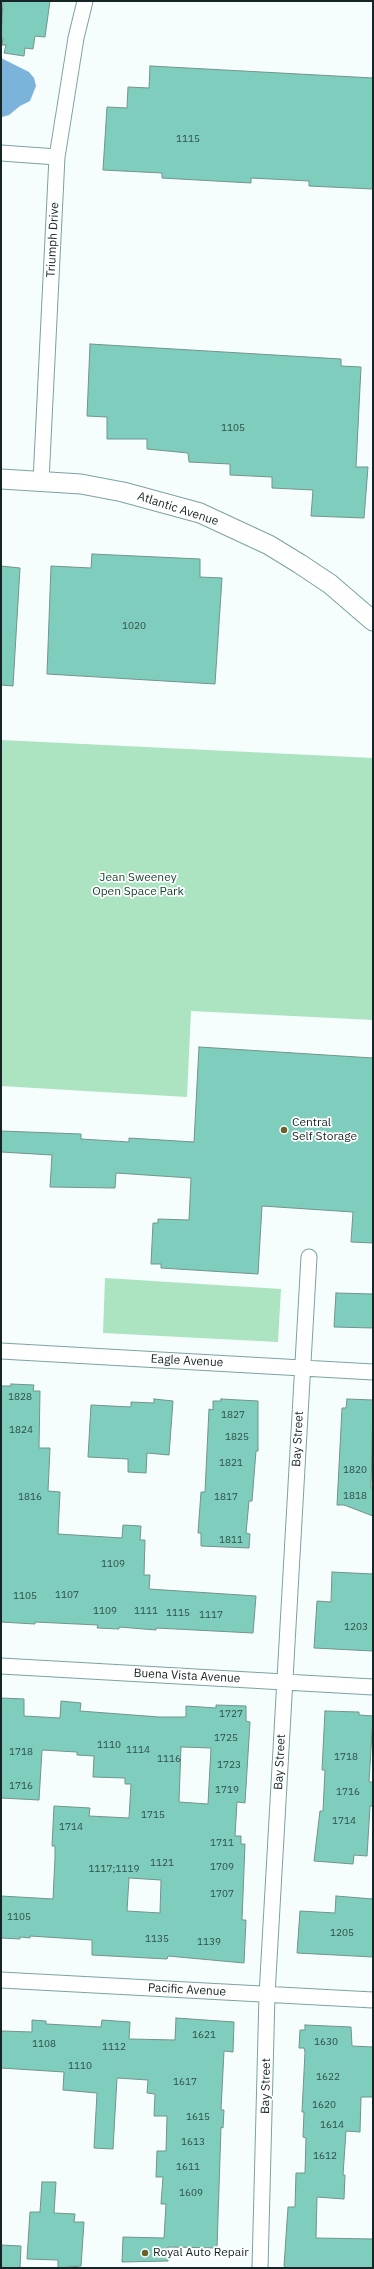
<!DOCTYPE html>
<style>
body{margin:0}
#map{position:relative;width:374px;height:2269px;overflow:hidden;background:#f5fdfd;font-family:"IBM Plex Sans",sans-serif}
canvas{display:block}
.frame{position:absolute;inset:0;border:2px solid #152425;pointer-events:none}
</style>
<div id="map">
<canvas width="374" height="2269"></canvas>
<div class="frame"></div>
</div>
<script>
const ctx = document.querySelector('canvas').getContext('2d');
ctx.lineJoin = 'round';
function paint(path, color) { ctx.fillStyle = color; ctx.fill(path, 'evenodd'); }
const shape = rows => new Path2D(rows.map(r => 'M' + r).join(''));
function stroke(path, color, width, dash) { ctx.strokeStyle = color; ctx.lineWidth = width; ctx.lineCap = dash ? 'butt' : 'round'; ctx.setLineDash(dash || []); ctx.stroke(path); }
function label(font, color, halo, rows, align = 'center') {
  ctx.font = font + ' "IBM Plex Sans",sans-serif'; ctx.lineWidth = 3.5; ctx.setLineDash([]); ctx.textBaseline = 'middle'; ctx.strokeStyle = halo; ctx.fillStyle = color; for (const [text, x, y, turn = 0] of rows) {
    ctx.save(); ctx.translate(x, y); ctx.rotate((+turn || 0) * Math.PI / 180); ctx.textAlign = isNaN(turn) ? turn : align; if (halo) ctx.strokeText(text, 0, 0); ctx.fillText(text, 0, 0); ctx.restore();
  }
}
paint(shape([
 [1,740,373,758,373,1020,191,1011,187,1097,1,1086],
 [105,1278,281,1289,278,1342,103,1333]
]), '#ace4c2');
paint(shape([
 [1,58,29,72,34,78,36,86,30,101,20,106,9,115,2,117]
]), '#7cb3db');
const building = shape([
 [3,1,50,1,45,37,35,36,33,49,25,48,24,56,4,53,6,45,2,45,3,38,1,38,3,1],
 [150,66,373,78,373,189,309,186,309,181,291,180,251,178,251,183,162,178,162,173,103,170,107,107,127,108,128,87,149,88,150,66],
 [90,344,341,359,341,366,361,367,356,467,368,467,364,518,311,516,313,490,272,488,272,477,230,475,230,464,189,462,188,453,147,449,147,439,107,439,107,417,87,416,90,344],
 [92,554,200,559,200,577,222,578,215,684,47,674,51,566,91,568,92,554],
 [1,566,20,568,13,686,1,685,1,566],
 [199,1047,373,1058,373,1243,351,1242,353,1212,262,1206,258,1274,161,1268,161,1264,151,1264,153,1223,158,1223,158,1219,189,1220,191,1178,116,1173,115,1188,50,1187,52,1155,1,1152,1,1131,81,1134,81,1139,129,1142,129,1138,194,1142,199,1047],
 [336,1293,373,1294,373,1328,334,1327,336,1293],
 [11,1384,34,1385,33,1391,40,1391,39,1448,50,1448,48,1491,60,1492,58,1534,122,1538,123,1525,141,1526,140,1540,145,1540,144,1575,150,1575,149,1589,256,1596,253,1633,156,1628,156,1630,119,1627,119,1629,97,1628,98,1625,35,1622,35,1624,1,1622,1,1386,11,1386,11,1384],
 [154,1399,173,1401,169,1455,147,1453,146,1473,128,1472,128,1459,88,1457,91,1405,131,1407,131,1402,154,1403,154,1399],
 [221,1399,258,1401,258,1451,256,1451,252,1501,249,1501,246,1533,250,1534,249,1548,201,1546,201,1533,198,1533,201,1492,205,1492,209,1409,213,1410,213,1401,221,1401,221,1399],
 [347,1399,373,1400,371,1488,373,1488,373,1516,344,1505,337,1505,342,1408,346,1408,347,1399],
 [332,1572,373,1574,373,1651,314,1648,317,1601,331,1602,332,1572],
 [1,1698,24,1699,24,1716,60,1718,61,1701,81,1703,80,1711,159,1717,186,1717,186,1706,216,1708,216,1705,246,1706,246,1721,250,1722,245,1803,237,1802,235,1836,241,1836,241,1844,245,1844,242,1920,246,1920,244,1963,168,1956,167,1959,92,1955,92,1940,30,1936,30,1938,20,1937,20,1939,1,1938,1,1896,53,1899,55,1858,55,1846,52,1846,54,1806,90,1808,89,1816,129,1818,131,1784,125,1784,125,1778,93,1777,94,1756,77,1755,77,1752,42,1750,39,1800,1,1798,1,1698],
 [181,1747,211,1748,208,1804,179,1802,181,1747],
 [129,1878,161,1880,160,1913,127,1911,129,1878],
 [325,1711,359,1712,359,1715,373,1716,369,1782,373,1782,373,1806,370,1806,367,1856,354,1855,353,1864,314,1861,320,1811,323,1811,325,1770,322,1770,325,1711],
 [336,1896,373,1899,373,1957,297,1953,300,1911,335,1913,336,1896],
 [176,2018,234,2022,233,2052,224,2051,221,2110,224,2110,223,2128,221,2127,217,2248,168,2247,168,2261,122,2262,123,2237,164,2238,166,2204,161,2204,163,2177,156,2177,157,2151,166,2151,167,2116,154,2116,155,2094,147,2093,148,2080,117,2078,113,2149,94,2148,97,2093,63,2090,64,2072,1,2068,1,2036,2,2031,32,2032,32,2020,46,2021,46,2024,101,2027,102,2020,130,2022,129,2039,175,2040,176,2018],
 [305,2025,351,2027,352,2046,373,2047,373,2097,361,2097,360,2132,346,2131,343,2175,345,2175,344,2199,317,2197,316,2238,373,2239,373,2268,286,2268,284,2266,288,2207,295,2207,296,2173,305,2173,306,2138,303,2137,304,2112,302,2112,305,2052,304,2048,299,2048,300,2030,305,2030,305,2025],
 [42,2182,56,2182,54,2213,75,2214,74,2222,84,2222,81,2266,58,2268,58,2260,27,2259,30,2212,40,2212,42,2182],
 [1,2245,21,2246,20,2268,1,2268,1,2245]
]);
paint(building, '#7fcdbc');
stroke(building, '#71948b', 1);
const minor = shape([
 [1,153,57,157],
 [41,481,57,157,76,38,85,1],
 [1,1351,373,1372],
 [1,1666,373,1687],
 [1,1980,373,2000],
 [260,2268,267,1995,309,1257]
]);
const tertiary = shape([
 [1,479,81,484,123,492,200,513,269,545,300,564,330,584,373,621]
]);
stroke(minor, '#7ca2a3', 17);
stroke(tertiary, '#7ca2a3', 21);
stroke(minor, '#fff', 15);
stroke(tertiary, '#fff', 19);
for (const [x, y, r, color] of [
 [284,1130,4,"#6c602c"],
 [145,2253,4,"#6c602c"]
]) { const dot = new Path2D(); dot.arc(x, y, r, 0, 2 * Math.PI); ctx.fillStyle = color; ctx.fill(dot); stroke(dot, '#fff', 1.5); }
label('10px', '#304e4b', null, [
 ["1115",188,139],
 ["1105",233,428],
 ["1020",134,626],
 ["1828",20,1397],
 ["1827",233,1415],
 ["1824",21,1430],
 ["1825",237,1437],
 ["1821",231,1463],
 ["1820",355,1470],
 ["1818",355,1496],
 ["1816",30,1497],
 ["1817",226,1497],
 ["1811",231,1540],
 ["1109",113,1564],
 ["1107",67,1595],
 ["1105",25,1596],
 ["1109",105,1611],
 ["1111",146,1611],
 ["1115",178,1613],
 ["1117",211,1615],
 ["1203",356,1627],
 ["1727",231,1714],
 ["1725",226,1738],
 ["1110",109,1745],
 ["1114",138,1750],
 ["1718",21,1752],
 ["1718",346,1757],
 ["1116",169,1759],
 ["1723",229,1765],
 ["1716",21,1786],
 ["1719",227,1790],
 ["1716",348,1792],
 ["1715",153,1815],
 ["1714",344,1821],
 ["1714",71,1827],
 ["1711",222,1843],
 ["1121",162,1863],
 ["1709",222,1867],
 ["1117;1119",114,1869],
 ["1707",222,1894],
 ["1105",19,1917],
 ["1205",342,1933],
 ["1135",157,1939],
 ["1139",209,1942],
 ["1621",204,2035],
 ["1630",326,2042],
 ["1108",44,2044],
 ["1112",114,2047],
 ["1110",80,2066],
 ["1622",328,2077],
 ["1617",185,2082],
 ["1620",324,2105],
 ["1615",198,2117],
 ["1614",332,2125],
 ["1613",193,2142],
 ["1612",325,2156],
 ["1611",188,2167],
 ["1609",191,2193]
]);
label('12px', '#152425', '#fff', [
 ["Triumph Drive",53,240,-87],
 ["Atlantic Avenue",178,509,18],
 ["Eagle Avenue",187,1361,3],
 ["Bay Street",298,1439,-87],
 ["Buena Vista Avenue",187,1676,3],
 ["Bay Street",280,1762,-87],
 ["Pacific Avenue",187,1990,3],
 ["Bay Street",266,2086,-89]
]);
label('12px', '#15452d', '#fff', [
 ["Jean Sweeney",138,878],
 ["Open Space Park",138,892]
]);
label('12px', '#152425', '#fff', [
 ["Central",292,1123],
 ["Self Storage",292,1137],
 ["Royal Auto Repair",153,2253]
], 'left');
</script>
